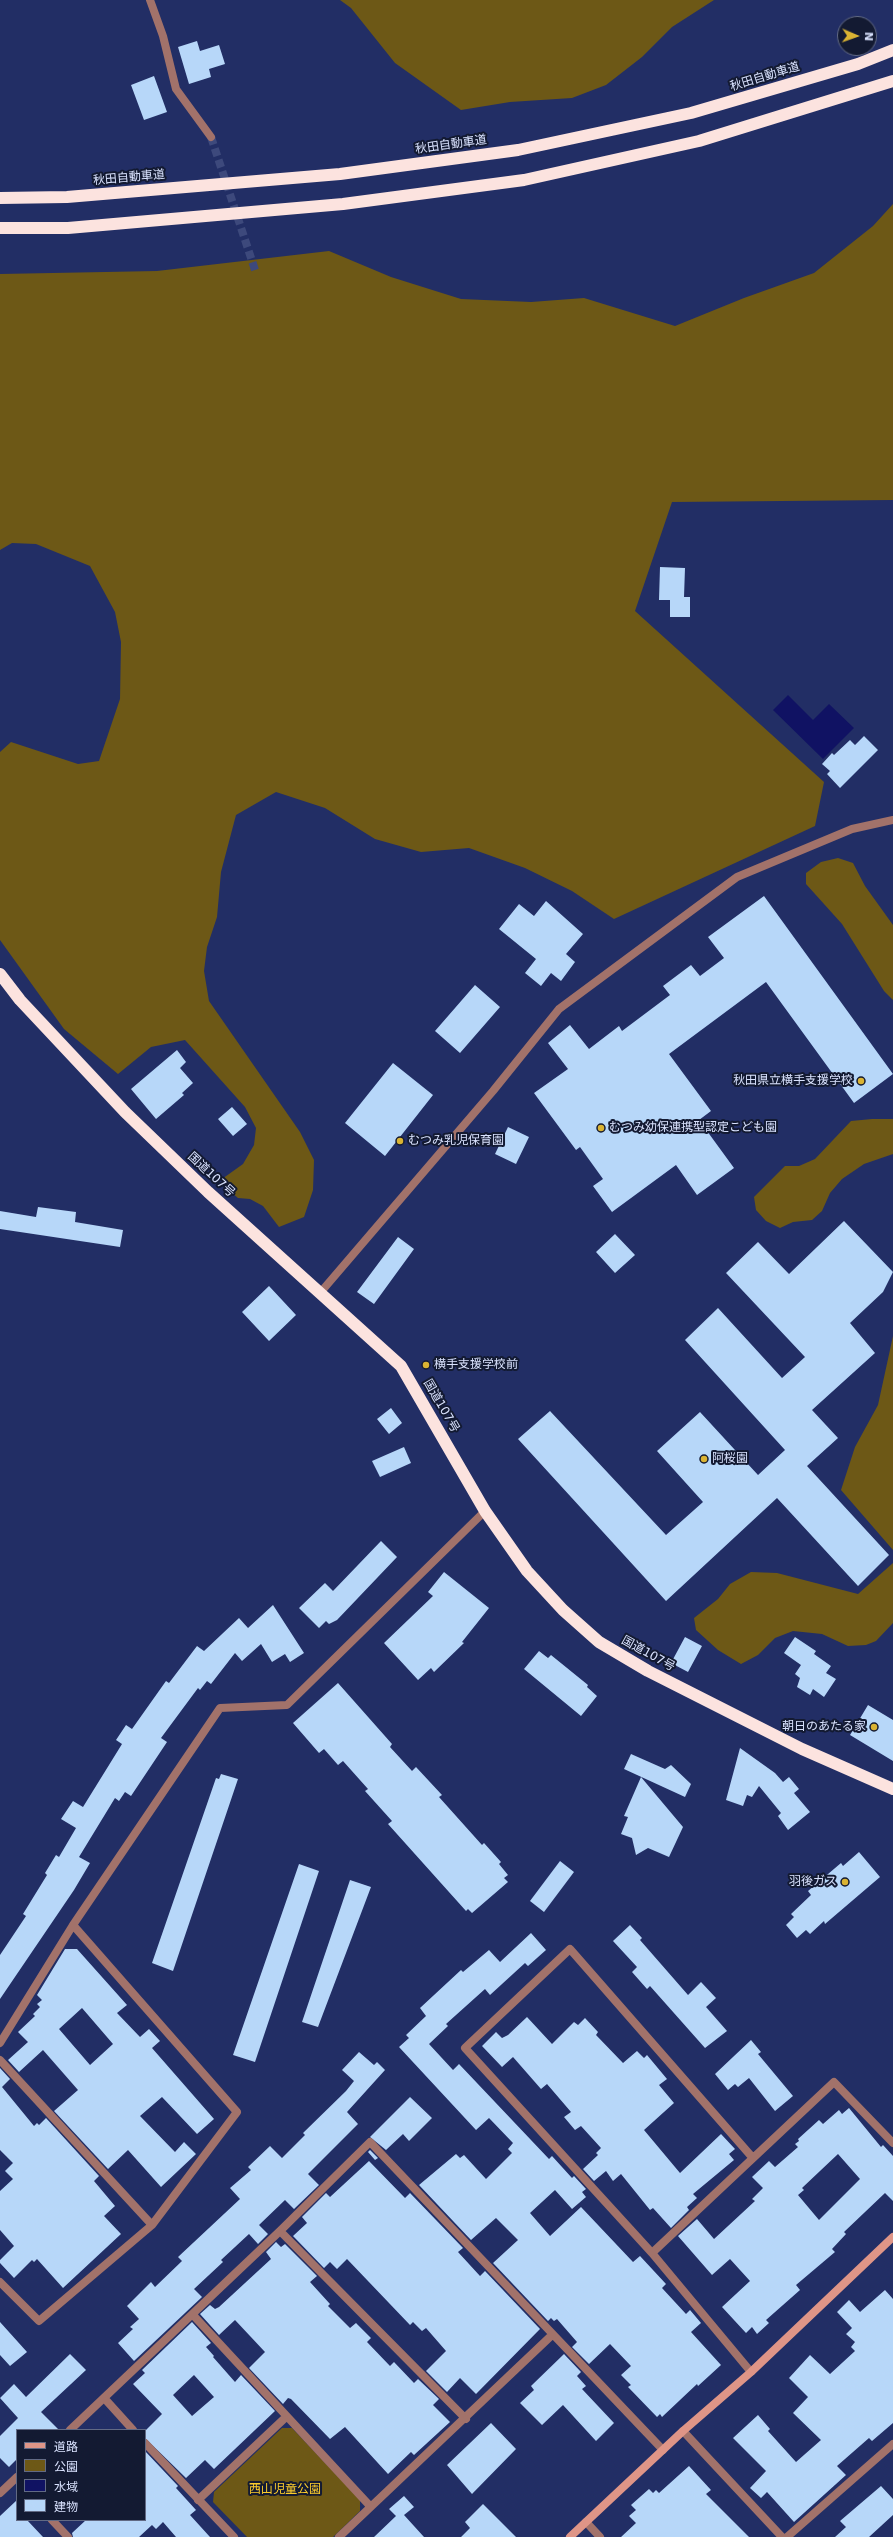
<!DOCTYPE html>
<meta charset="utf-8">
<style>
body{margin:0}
#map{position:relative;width:893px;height:2537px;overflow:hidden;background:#222e65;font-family:"DejaVu Sans","Noto Sans JP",sans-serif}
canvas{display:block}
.legend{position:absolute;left:16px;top:2429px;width:130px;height:92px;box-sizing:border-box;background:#131a32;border:1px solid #626a84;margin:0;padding:5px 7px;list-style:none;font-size:12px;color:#d9e2fe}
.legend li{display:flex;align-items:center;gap:8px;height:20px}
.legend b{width:20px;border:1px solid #626a84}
.north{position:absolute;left:837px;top:16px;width:40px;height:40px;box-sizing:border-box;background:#131a32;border:1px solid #626a84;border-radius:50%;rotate:92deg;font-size:11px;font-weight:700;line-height:16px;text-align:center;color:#d9e2fe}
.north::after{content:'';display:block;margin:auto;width:14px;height:18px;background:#dab333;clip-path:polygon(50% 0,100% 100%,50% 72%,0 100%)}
</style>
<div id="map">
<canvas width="893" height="2537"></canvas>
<ul class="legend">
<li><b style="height:5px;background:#df9587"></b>道路</li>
<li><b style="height:11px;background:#6d5816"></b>公園</li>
<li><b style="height:11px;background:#101263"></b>水域</li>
<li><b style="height:11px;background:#b7d7f9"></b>建物</li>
</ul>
<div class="north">N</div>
</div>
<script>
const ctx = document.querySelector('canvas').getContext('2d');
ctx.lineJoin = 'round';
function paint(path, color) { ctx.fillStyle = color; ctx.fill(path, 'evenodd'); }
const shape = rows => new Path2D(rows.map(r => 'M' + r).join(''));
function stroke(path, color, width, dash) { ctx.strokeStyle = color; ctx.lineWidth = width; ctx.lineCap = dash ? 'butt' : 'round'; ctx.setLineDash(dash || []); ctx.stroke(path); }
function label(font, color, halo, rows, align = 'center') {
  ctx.font = font + ' "DejaVu Sans","Noto Sans JP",sans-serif'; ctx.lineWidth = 4; ctx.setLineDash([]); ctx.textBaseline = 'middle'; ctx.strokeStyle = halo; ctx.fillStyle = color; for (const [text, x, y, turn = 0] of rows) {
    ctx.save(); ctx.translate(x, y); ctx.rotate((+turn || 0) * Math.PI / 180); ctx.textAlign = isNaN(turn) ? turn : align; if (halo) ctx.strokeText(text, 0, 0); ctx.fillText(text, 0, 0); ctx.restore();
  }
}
paint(shape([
 [340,0,714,0,672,27,642,57,606,85,572,98,510,102,461,110,395,63,351,8],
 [893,204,893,500,672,502,635,611,824,782,815,826,614,919,572,891,525,868,469,848,421,852,375,839,325,808,276,792,236,815,221,872,217,917,207,947,204,971,209,1001,300,1132,314,1160,313,1190,304,1217,279,1227,263,1206,250,1199,238,1198,224,1186,222,1179,243,1164,254,1145,256,1128,245,1107,185,1040,151,1047,118,1074,64,1029,0,940,0,752,11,742,78,764,99,761,120,699,121,642,115,612,90,566,36,544,12,543,0,550,0,274,157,271,329,251,391,277,461,299,531,302,584,298,675,326,744,298,814,273,873,226],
 [838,858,853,863,865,886,893,925,893,1000,884,991,842,924,806,884,806,873,821,862],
 [872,1119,893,1119,893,1154,864,1164,842,1179,830,1193,822,1211,812,1220,793,1222,780,1228,766,1221,756,1210,754,1197,785,1166,799,1166,815,1159,851,1121],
 [893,1336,893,1550,841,1490,855,1447,878,1405],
 [893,1563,893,1623,876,1641,866,1645,848,1646,822,1634,793,1631,775,1638,758,1655,741,1664,718,1650,696,1630,694,1618,718,1599,730,1584,751,1572,777,1573,858,1594],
 [282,2428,292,2428,360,2500,360,2511,333,2537,247,2537,213,2502,214,2492]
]), '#6d5816');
paint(shape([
 [788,695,813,720,829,704,854,728,823,759,773,710]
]), '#101263');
paint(shape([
 [197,41,200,51,219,45,225,64,209,69,211,77,189,84,178,47],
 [154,76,167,112,144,120,131,85],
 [660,567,685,568,684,597,690,597,690,617,670,617,670,600,659,600],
 [864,736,878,750,840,788,827,774,830,771,822,764,832,753,834,755,850,740,855,745],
 [764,896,893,1074,854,1103,766,982,669,1054,711,1111,699,1120,734,1168,697,1195,676,1165,612,1212,593,1186,603,1179,580,1147,576,1150,534,1093,568,1069,548,1043,570,1025,589,1049,619,1026,622,1031,670,995,663,986,691,965,700,976,724,958,708,937],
 [546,901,583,934,566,954,575,962,561,981,551,973,541,986,525,973,536,959,499,929,519,904,534,916],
 [475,985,500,1007,460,1053,435,1031],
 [177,1050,186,1062,180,1068,193,1083,182,1093,184,1095,156,1119,131,1089],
 [393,1063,433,1095,385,1156,345,1123],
 [232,1107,247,1124,233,1136,218,1119],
 [508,1127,529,1137,516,1164,495,1154],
 [38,1207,76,1212,75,1222,123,1230,120,1247,0,1229,0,1211,36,1217],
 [844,1221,893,1272,883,1292,850,1323,875,1353,812,1410,838,1438,807,1466,889,1555,858,1586,777,1498,666,1601,518,1439,550,1411,666,1535,703,1502,657,1451,700,1412,758,1475,785,1450,685,1340,718,1308,782,1378,805,1357,726,1273,758,1242,789,1274],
 [615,1234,635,1255,615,1273,596,1252],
 [398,1237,414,1249,374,1304,357,1292],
 [269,1286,296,1315,269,1341,242,1312],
 [391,1408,402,1423,389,1434,377,1419],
 [404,1447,411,1463,380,1477,372,1461],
 [381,1541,397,1557,337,1620,329,1624,326,1621,319,1628,299,1608,325,1583,333,1591],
 [444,1572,489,1608,462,1642,464,1643,434,1672,431,1668,418,1680,384,1643,433,1596,428,1592],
 [273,1605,304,1653,290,1662,285,1654,272,1662,261,1644,242,1661,235,1653,211,1684,207,1681,200,1690,198,1688,161,1738,167,1742,131,1796,125,1792,119,1801,115,1798,79,1857,90,1863,74,1890,0,1999,0,1955,26,1916,23,1914,47,1875,45,1873,56,1855,59,1857,76,1828,61,1819,73,1801,83,1807,122,1744,116,1740,126,1725,132,1729,166,1681,169,1683,197,1646,204,1651,239,1618,248,1628],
 [685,1637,702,1646,688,1672,671,1663],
 [795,1637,816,1651,814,1654,831,1666,826,1673,836,1679,824,1697,813,1689,810,1695,797,1687,800,1678,795,1674,801,1665,784,1653],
 [539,1651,548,1658,551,1655,588,1685,587,1687,597,1696,581,1716,524,1669],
 [338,1683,392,1744,390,1747,412,1771,416,1767,442,1795,439,1797,482,1845,484,1843,501,1862,499,1864,508,1875,504,1878,508,1882,472,1913,468,1909,466,1911,388,1824,392,1821,365,1791,368,1789,343,1761,338,1765,324,1749,319,1753,293,1723],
 [868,1705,893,1720,893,1761,850,1735],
 [740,1748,775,1773,783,1782,789,1777,799,1789,794,1793,810,1812,788,1830,778,1816,781,1813,759,1786,752,1797,747,1795,743,1806,726,1800],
 [631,1754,665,1769,671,1765,691,1784,685,1797,624,1769],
 [221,1774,238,1779,173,1971,152,1963,216,1778,219,1779],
 [641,1777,683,1827,669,1857,648,1848,636,1855,632,1838,621,1834,628,1817,624,1816],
 [859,1852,880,1877,825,1924,824,1921,810,1934,806,1930,797,1938,786,1925,794,1917,791,1914,811,1895,808,1891,841,1863,843,1866],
 [560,1861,574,1872,544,1912,530,1901],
 [299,1864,319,1871,255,2062,233,2055],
 [350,1880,371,1887,318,2027,302,2022],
 [630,1925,642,1938,640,1940,688,1995,701,1982,716,1998,706,2007,727,2031,705,2048,650,1986,647,1989,632,1972,637,1967,613,1941],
 [531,1933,546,1950,528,1966,525,1963,490,1995,485,1989,446,2024,448,2026,429,2044,453,2070,459,2064,549,2159,552,2156,572,2178,574,2176,586,2189,582,2192,586,2197,572,2209,555,2190,530,2213,550,2236,581,2207,633,2262,640,2256,666,2284,662,2288,686,2314,690,2310,701,2323,691,2332,721,2365,698,2386,697,2384,662,2417,660,2414,657,2417,628,2387,631,2385,621,2375,631,2366,610,2344,589,2364,572,2347,577,2342,557,2319,554,2321,551,2318,548,2321,493,2263,518,2240,496,2218,471,2240,419,2185,456,2154,460,2158,464,2155,486,2179,512,2153,508,2149,513,2143,489,2118,476,2130,399,2047,409,2038,406,2035,426,2016,420,2008,461,1970,463,1972,489,1950,500,1962],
 [65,1949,77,1949,127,2005,117,2013,140,2037,149,2029,160,2041,152,2048,214,2119,197,2134,162,2097,140,2116,175,2152,184,2142,196,2154,161,2187,128,2150,108,2169,54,2111,78,2090,43,2050,19,2072,8,2060,28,2042,18,2032,35,2016,33,2014,40,2007,37,2004,42,2000,37,1995],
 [82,2008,113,2044,90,2065,59,2029],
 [527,2017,552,2044,574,2022,578,2025,585,2018,598,2032,596,2035,623,2063,637,2051,644,2058,647,2055,667,2079,659,2085,674,2103,644,2130,680,2173,721,2134,735,2149,729,2154,734,2160,693,2194,697,2198,687,2207,689,2210,671,2228,653,2208,650,2210,621,2174,613,2181,606,2171,594,2181,583,2169,598,2155,596,2153,601,2148,581,2126,575,2130,564,2117,571,2112,547,2084,541,2089,513,2057,502,2067,482,2046,496,2032,502,2038,508,2035],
 [751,2040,761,2052,758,2054,793,2096,775,2111,749,2078,738,2087,735,2084,728,2090,715,2074],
 [359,2052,374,2065,377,2062,385,2070,347,2112,358,2124,308,2174,319,2185,294,2209,285,2200,259,2225,268,2234,258,2244,249,2234,221,2260,223,2262,194,2289,202,2297,134,2361,118,2343,133,2329,130,2327,139,2319,127,2306,151,2282,155,2287,182,2261,178,2257,240,2199,230,2188,251,2170,248,2167,270,2146,282,2158,305,2135,303,2133,346,2091,354,2081,342,2070],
 [0,2068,10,2079,2,2087,34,2126,37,2123,39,2125,46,2118,99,2176,94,2181,115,2206,104,2216,121,2234,63,2288,37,2259,34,2262,32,2260,14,2278,0,2263,0,2260,14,2246,0,2230,0,2191,13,2179,5,2171,13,2163,0,2150],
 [410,2097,432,2118,409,2141,403,2134,386,2150,370,2137],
 [849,2108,881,2147,883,2145,893,2156,893,2201,885,2193,844,2232,846,2234,832,2249,835,2252,796,2285,800,2290,766,2320,769,2323,757,2334,752,2327,746,2333,722,2307,750,2281,730,2259,712,2275,678,2236,697,2219,714,2239,755,2201,752,2199,763,2188,752,2177,769,2161,775,2167,798,2147,795,2144,799,2141,798,2139,819,2120,823,2124,839,2110,842,2114],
 [838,2154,860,2179,819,2220,798,2195,804,2190,802,2188],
 [370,2150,378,2158,375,2160,368,2152],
 [369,2161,405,2198,410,2193,463,2248,458,2252,480,2276,485,2271,540,2329,476,2394,460,2378,447,2392,426,2371,446,2351,426,2328,422,2331,413,2322,410,2325,347,2259,337,2269,330,2262,324,2268,293,2236,307,2223,302,2217,326,2193,330,2197],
 [276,2242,281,2247,285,2244,317,2276,310,2282,330,2304,328,2306,350,2328,356,2323,371,2338,367,2342,390,2366,394,2362,414,2383,418,2379,439,2399,433,2405,450,2422,414,2455,411,2452,388,2474,345,2427,330,2439,291,2399,288,2398,283,2404,249,2368,265,2352,235,2320,219,2335,200,2314,210,2305,215,2309,219,2307,271,2259,266,2252],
 [885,2290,893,2299,893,2423,872,2441,869,2438,837,2466,846,2475,794,2522,767,2492,761,2498,750,2488,766,2471,733,2438,758,2415,770,2429,768,2431,796,2462,821,2440,793,2413,808,2397,789,2378,810,2355,830,2374,855,2351,851,2347,855,2342,846,2334,852,2328,837,2312,849,2300,860,2312],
 [0,2322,27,2352,10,2366,0,2355],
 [192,2322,211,2343,206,2347,214,2356,213,2357,235,2382,241,2375,275,2411,214,2469,205,2460,186,2478,145,2438,145,2431,162,2414,133,2384,145,2373,142,2370],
 [194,2375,214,2397,192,2416,173,2395],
 [70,2354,86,2370,41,2412,59,2430,17,2430,17,2459,9,2467,0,2458,0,2436,18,2418,0,2398,14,2384,26,2397],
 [564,2354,581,2372,577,2376,586,2386,582,2389,614,2423,596,2441,563,2405,542,2425,520,2403,534,2390,531,2386],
 [491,2423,516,2449,472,2494,447,2465],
 [145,2451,178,2486,176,2488,196,2510,190,2515,210,2537,176,2537,163,2522,156,2529,152,2525,139,2537,73,2537,72,2533,86,2520,145,2520],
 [689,2466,711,2490,706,2494,749,2537,621,2537,636,2523,629,2516,636,2510,631,2505,649,2489,653,2493,656,2490,659,2493],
 [881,2486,893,2499,893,2515,869,2537,835,2537,846,2527,840,2521],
 [404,2496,414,2507,404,2515,424,2537,374,2537,396,2516,389,2509],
 [17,2500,17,2520,27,2520,43,2537,0,2537,0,2516],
 [483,2504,516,2537,461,2537,470,2528,465,2522]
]), '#b7d7f9');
stroke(shape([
 [211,137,256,273]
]), '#3d497c', 8, [8, 4]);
stroke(shape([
 [150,0,163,36,176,89,211,137],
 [320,1293,493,1091,559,1009,737,877,852,829,893,820],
 [0,2043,73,1925,220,1708,287,1705,485,1511],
 [0,2060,152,2225],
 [280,2231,466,2419],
 [652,2253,834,2082,893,2143],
 [0,2282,39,2321,152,2225,237,2112,73,1925],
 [193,2315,370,2506],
 [751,2372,652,2253,465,2048,570,1949,752,2157],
 [105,2399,133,2430],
 [70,2430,280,2231,370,2142,663,2450],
 [683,2431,782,2537],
 [145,2443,234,2537],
 [0,2493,17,2477],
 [198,2500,286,2417],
 [52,2520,68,2537],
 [586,2522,600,2537],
 [339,2537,552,2335],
 [787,2537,893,2444]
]), '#a2726a', 8);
stroke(shape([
 [570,2537,683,2431,751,2372,893,2237]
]), '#df9587', 8);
stroke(shape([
 [0,198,67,197,340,174,518,150,691,113,858,64,893,50],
 [0,228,68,228,343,204,524,180,699,141,893,81],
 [0,974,20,1000,125,1112,208,1192,401,1366,485,1511,527,1571,563,1610,599,1642,648,1671,802,1749,893,1789]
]), '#fce3df', 12);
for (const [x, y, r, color] of [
 [861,1081,4,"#dab333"],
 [601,1128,4,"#dab333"],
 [400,1141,4,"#dab333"],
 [426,1365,4,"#dab333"],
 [704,1459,4,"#dab333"],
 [874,1727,4,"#dab333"],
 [845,1882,4,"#dab333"]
]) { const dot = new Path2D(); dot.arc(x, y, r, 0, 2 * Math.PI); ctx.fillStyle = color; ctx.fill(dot); stroke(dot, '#131a32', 1.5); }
label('12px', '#d9e2fe', '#131a32', [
 ["秋田自動車道",765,77,-17],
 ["秋田自動車道",451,145,-8],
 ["秋田自動車道",129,178,-5],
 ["国道107号",211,1175,43],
 ["国道107号",441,1406,60],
 ["国道107号",648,1654,29]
]);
label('12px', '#d9e2fe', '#131a32', [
 ["秋田県立横手支援学校",853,1081,"right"],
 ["むつみ幼保連携型認定こども園",609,1128],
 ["むつみ乳児保育園",408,1141],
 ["横手支援学校前",434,1365],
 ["阿桜園",712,1459],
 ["朝日のあたる家",866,1727,"right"],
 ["羽後ガス",837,1882,"right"]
], 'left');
label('12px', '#fdcd2c', '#131a32', [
 ["西山児童公園",285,2490]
]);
</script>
